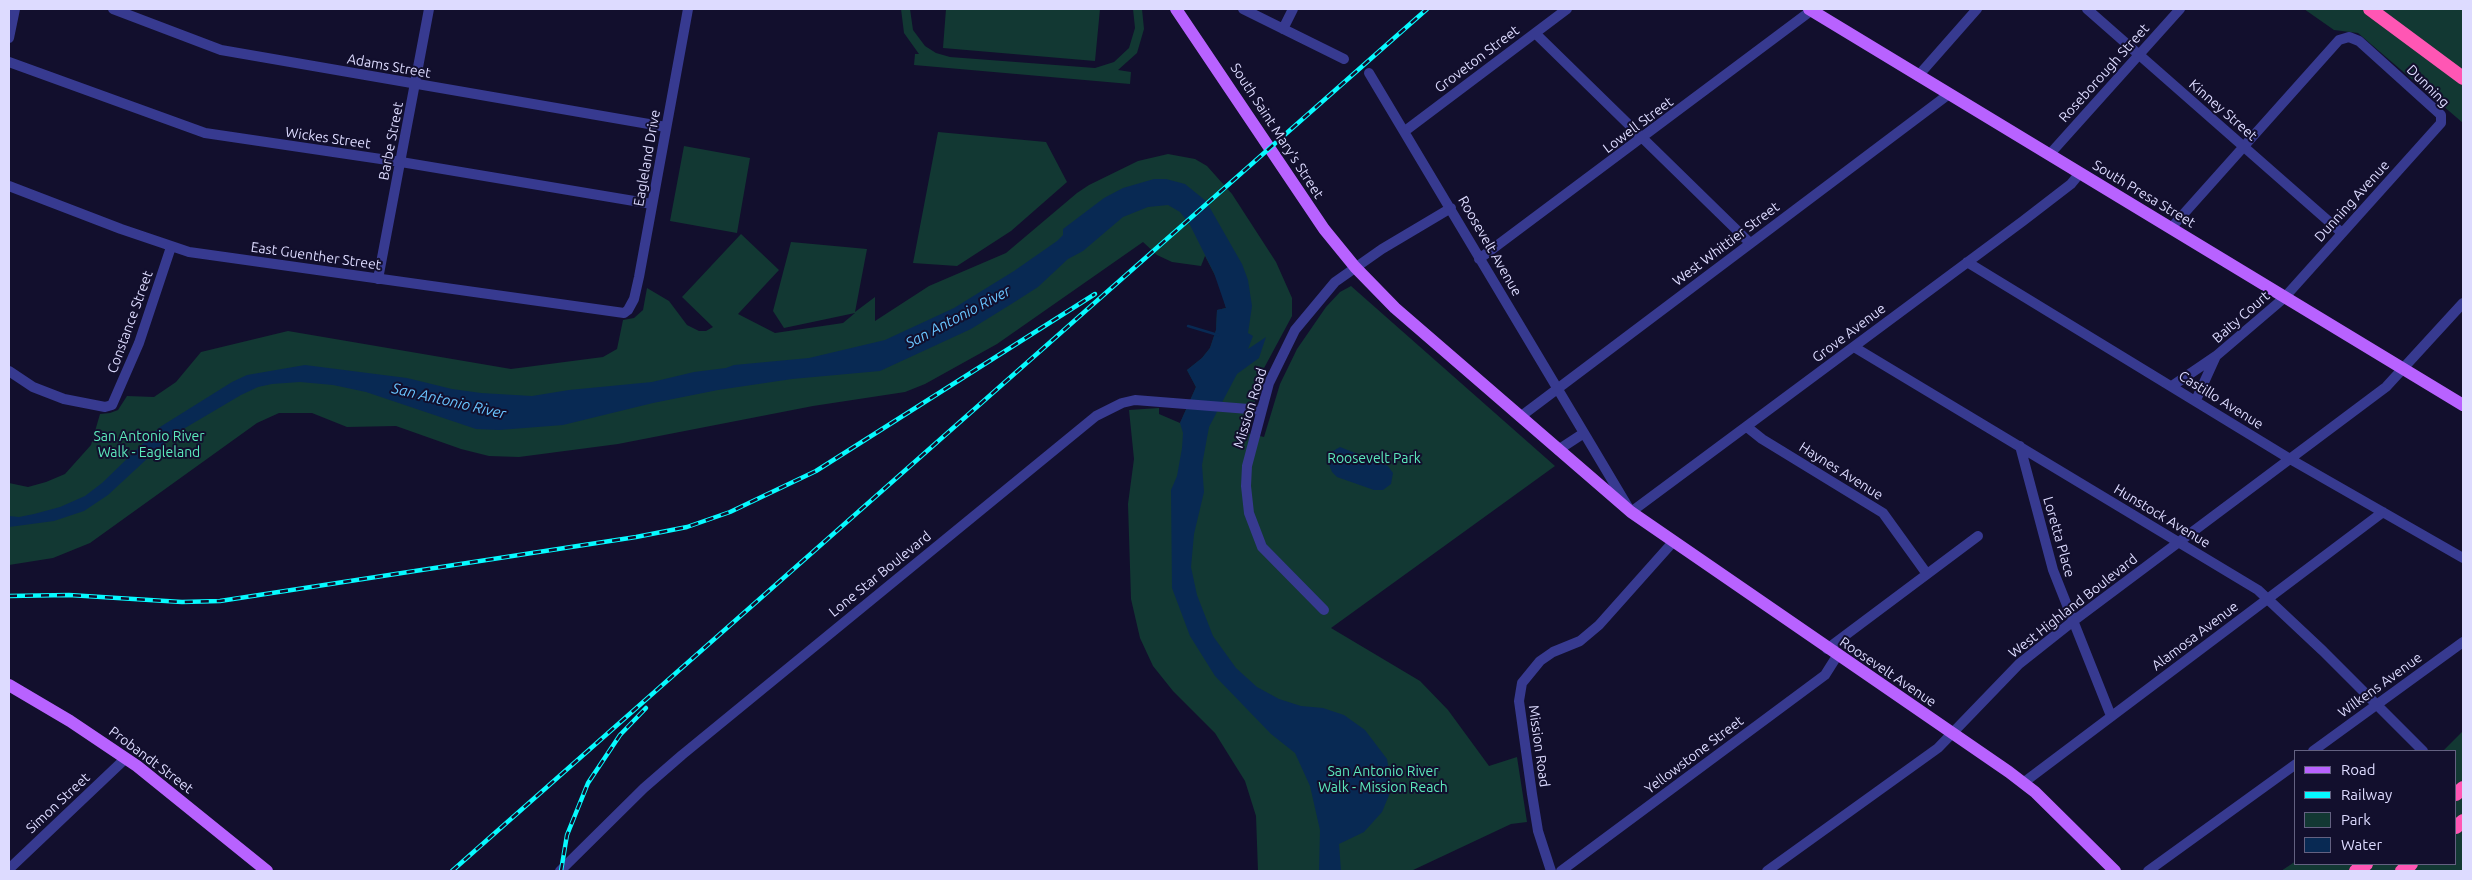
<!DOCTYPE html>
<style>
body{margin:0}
#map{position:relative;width:2472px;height:880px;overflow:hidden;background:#120f2d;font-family:Ubuntu,sans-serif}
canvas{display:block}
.frame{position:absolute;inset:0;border:10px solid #dddbff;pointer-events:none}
.legend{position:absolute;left:2294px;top:750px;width:162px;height:115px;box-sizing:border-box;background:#120f2d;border:1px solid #636181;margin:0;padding:6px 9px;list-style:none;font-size:15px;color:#dddbff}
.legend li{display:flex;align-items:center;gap:10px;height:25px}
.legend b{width:25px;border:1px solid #636181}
</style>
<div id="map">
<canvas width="2472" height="880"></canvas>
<div class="frame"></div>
<ul class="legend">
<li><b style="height:6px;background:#b862ff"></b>Road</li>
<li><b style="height:6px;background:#07faff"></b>Railway</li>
<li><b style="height:14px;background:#123833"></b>Park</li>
<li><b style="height:14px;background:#082953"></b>Water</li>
</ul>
</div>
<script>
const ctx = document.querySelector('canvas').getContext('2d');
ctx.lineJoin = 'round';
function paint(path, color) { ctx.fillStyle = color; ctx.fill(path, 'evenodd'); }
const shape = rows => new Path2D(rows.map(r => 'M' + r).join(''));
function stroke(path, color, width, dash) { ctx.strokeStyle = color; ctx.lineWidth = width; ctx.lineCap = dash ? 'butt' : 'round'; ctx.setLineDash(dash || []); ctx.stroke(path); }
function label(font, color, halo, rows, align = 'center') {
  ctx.font = font + ' Ubuntu,sans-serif'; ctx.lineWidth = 4; ctx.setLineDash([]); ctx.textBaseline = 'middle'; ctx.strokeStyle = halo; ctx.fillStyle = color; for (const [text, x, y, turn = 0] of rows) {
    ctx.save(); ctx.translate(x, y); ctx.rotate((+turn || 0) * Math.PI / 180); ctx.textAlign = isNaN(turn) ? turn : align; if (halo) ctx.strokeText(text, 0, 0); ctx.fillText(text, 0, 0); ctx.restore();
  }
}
paint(shape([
 [901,9,910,9,913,30,925,46,936,53,950,57,1095,68,1114,62,1129,48,1135,28,1133,9,1142,9,1144,29,1137,53,1118,70,1131,72,1130,84,914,65,915,54,919,54,904,33],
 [946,9,1100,9,1095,61,943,48],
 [2304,9,2463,9,2463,123,2358,33,2334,30],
 [938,132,1046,142,1067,182,1011,231,957,266,913,263],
 [684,146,750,158,737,233,670,221],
 [1168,154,1195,159,1207,166,1232,194,1276,262,1292,298,1292,316,1263,370,1247,433,1264,437,1280,384,1297,349,1326,307,1340,292,1351,286,1555,466,1331,628,1420,681,1448,710,1489,766,1517,757,1527,822,1511,824,1411,871,1258,871,1256,816,1245,781,1215,733,1173,691,1153,666,1140,638,1131,599,1128,504,1134,459,1129,410,1159,408,1159,414,1180,423,1196,387,1187,370,1202,358,1210,348,1216,330,1217,310,1226,308,1219,283,1205,256,1201,266,1172,262,1157,255,1143,242,997,344,925,384,905,392,813,406,618,444,519,457,489,456,461,449,396,426,347,427,312,413,279,413,257,423,90,543,53,558,9,565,9,483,28,487,46,482,65,474,91,445,100,414,110,413,118,410,127,396,154,397,176,382,201,352,288,331,511,369,603,357,617,349,623,320,634,318,643,310,647,288,669,301,687,325,699,331,706,331,713,327,682,297,741,234,779,270,738,314,775,333,843,323,855,313,784,328,773,311,791,242,867,249,855,312,875,297,875,321,929,286,1006,253,1077,193,1089,185,1138,161],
 [2463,731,2463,871,2281,871,2296,861,2296,864,2456,864,2456,751,2443,751]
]), '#123833');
paint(shape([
 [1154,179,1166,179,1185,184,1206,201,1242,264,1248,280,1252,306,1248,333,1253,336,1248,349,1266,337,1259,358,1237,374,1209,427,1202,465,1204,492,1194,534,1191,567,1197,595,1213,636,1236,668,1257,687,1279,699,1301,706,1323,708,1344,715,1365,730,1387,759,1392,788,1382,812,1364,832,1339,844,1341,871,1319,871,1320,830,1310,786,1295,753,1271,734,1215,676,1190,636,1172,588,1171,490,1177,476,1182,448,1183,433,1180,423,1196,387,1187,370,1202,358,1210,348,1216,330,1217,310,1226,308,1214,273,1190,225,1180,212,1168,205,1148,207,1123,217,1083,251,1068,259,1038,287,1013,303,971,329,880,371,792,379,718,390,653,403,563,425,499,430,476,429,366,392,333,385,300,382,272,384,258,387,241,395,180,431,162,445,108,495,84,511,54,521,9,527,9,516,19,517,34,514,60,507,85,496,102,483,160,427,232,382,247,375,305,365,407,378,452,389,481,393,532,396,569,390,652,382,694,372,726,368,734,365,809,358,885,340,954,308,1014,271,1057,241,1063,235,1063,229,1104,198,1123,188],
 [1340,447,1388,466,1393,473,1391,484,1383,490,1374,490,1337,477,1332,472,1328,462,1331,452]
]), '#082953');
stroke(shape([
 [1188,326,1218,335]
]), '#082953', 2.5);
stroke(shape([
 [113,9,221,50,666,127],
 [1243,9,1344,59],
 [2087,9,2342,233],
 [1283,29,1293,9],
 [1535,33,1750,243],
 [9,38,15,9],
 [9,62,205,133,401,162,652,204],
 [1369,73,1584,433,1558,450],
 [1918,76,1977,9],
 [1405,131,1567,9],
 [2049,155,2180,9],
 [9,186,121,229,189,252,624,313,628,310,634,299,639,277,688,9],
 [2171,228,2339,40,2349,37,2359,41,2441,115,2441,123,2284,298,2216,356,2196,400],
 [1479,259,1812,10],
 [1967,262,2290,459,2463,558],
 [378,279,429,9],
 [1854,347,2258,590,2323,651,2423,751],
 [9,371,33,387,64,399,105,407,112,405,139,343,171,247],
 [2172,386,2216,356],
 [1520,417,1949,94],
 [1747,427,1762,439,1883,513,1927,574],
 [1584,433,1631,512,2023,221,2071,184,2080,173],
 [2020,446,2053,570,2111,716],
 [1324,610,1262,547,1249,513,1246,486,1247,466,1269,383,1295,330,1335,282,1382,249,1451,208],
 [1827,649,1978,536],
 [2313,751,2463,642],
 [2023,783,2383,512],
 [9,869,126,758],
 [560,871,644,788,682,755,1096,416,1122,403,1135,400,1261,410],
 [1551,871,1538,831,1532,794,1519,701,1522,683,1540,661,1553,652,1580,641,1599,625,1673,542],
 [1561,871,1825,675,1837,656],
 [1767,871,1938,748,2019,664,2072,622,2386,387,2463,303],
 [2148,871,2296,764]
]), '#373a90', 10);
stroke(shape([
 [1176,9,1324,229,1355,267,1395,308,1631,512,2009,772,2035,792,2115,871],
 [1809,9,2463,405],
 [9,685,70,721,137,766,267,871]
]), '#b862ff', 12);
stroke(shape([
 [2370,9,2463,78],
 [2456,794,2463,788],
 [2456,827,2463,821],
 [2356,871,2366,864],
 [2402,871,2411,864]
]), '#ff56b4', 14);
const rail = shape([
 [9,596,69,595,182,602,220,601,636,537,687,527,730,512,816,471,1095,294],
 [452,871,1427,9],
 [561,871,567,835,588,783,620,735,646,708]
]);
stroke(rail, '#07faff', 4.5);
stroke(rail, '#120f2d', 2.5, [8]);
label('14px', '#dddbff', '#120f2d', [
 ["Groveton Street",1477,59,-37],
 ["Adams Street",389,66,10],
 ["Roseborough Street",2104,73,-48],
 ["Dunning",2428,86,45],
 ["Kinney Street",2223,110,41],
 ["Lowell Street",1638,125,-37],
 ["South Saint Mary's Street",1277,131,57],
 ["Wickes Street",328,138,8],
 ["Barbe Street",391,141,-79],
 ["Eagleland Drive",647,158,-80],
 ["South Presa Street",2144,194,31],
 ["Dunning Avenue",2352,201,-48],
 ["West Whittier Street",1726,244,-37],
 ["Roosevelt Avenue",1490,246,60],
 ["East Guenther Street",316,256,8],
 ["Baity Court",2241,317,-41],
 ["Constance Street",130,322,-70],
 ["Grove Avenue",1849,333,-37],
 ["Castillo Avenue",2221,400,32],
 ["Mission Road",1250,408,-73],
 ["Haynes Avenue",1841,471,32],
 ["Hunstock Avenue",2162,516,31],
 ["Loretta Place",2059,537,74],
 ["Lone Star Boulevard",880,574,-39],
 ["West Highland Boulevard",2073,606,-38],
 ["Alamosa Avenue",2195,636,-37],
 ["Roosevelt Avenue",1888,672,34],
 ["Wilkens Avenue",2380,685,-36],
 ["Mission Road",1539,746,82],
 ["Yellowstone Street",1694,755,-37],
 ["Probandt Street",151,760,37],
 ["Simon Street",58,803,-43]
]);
label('14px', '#5ceabc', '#120f2d', [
 ["San Antonio River",149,436],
 ["Walk - Eagleland",149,452],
 ["Roosevelt Park",1374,458],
 ["San Antonio River",1383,771],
 ["Walk - Mission Reach",1383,787]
]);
label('italic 15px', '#69c5ff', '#120f2d', [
 ["San Antonio River",958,317,-28],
 ["San Antonio River",449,401,13]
]);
</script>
